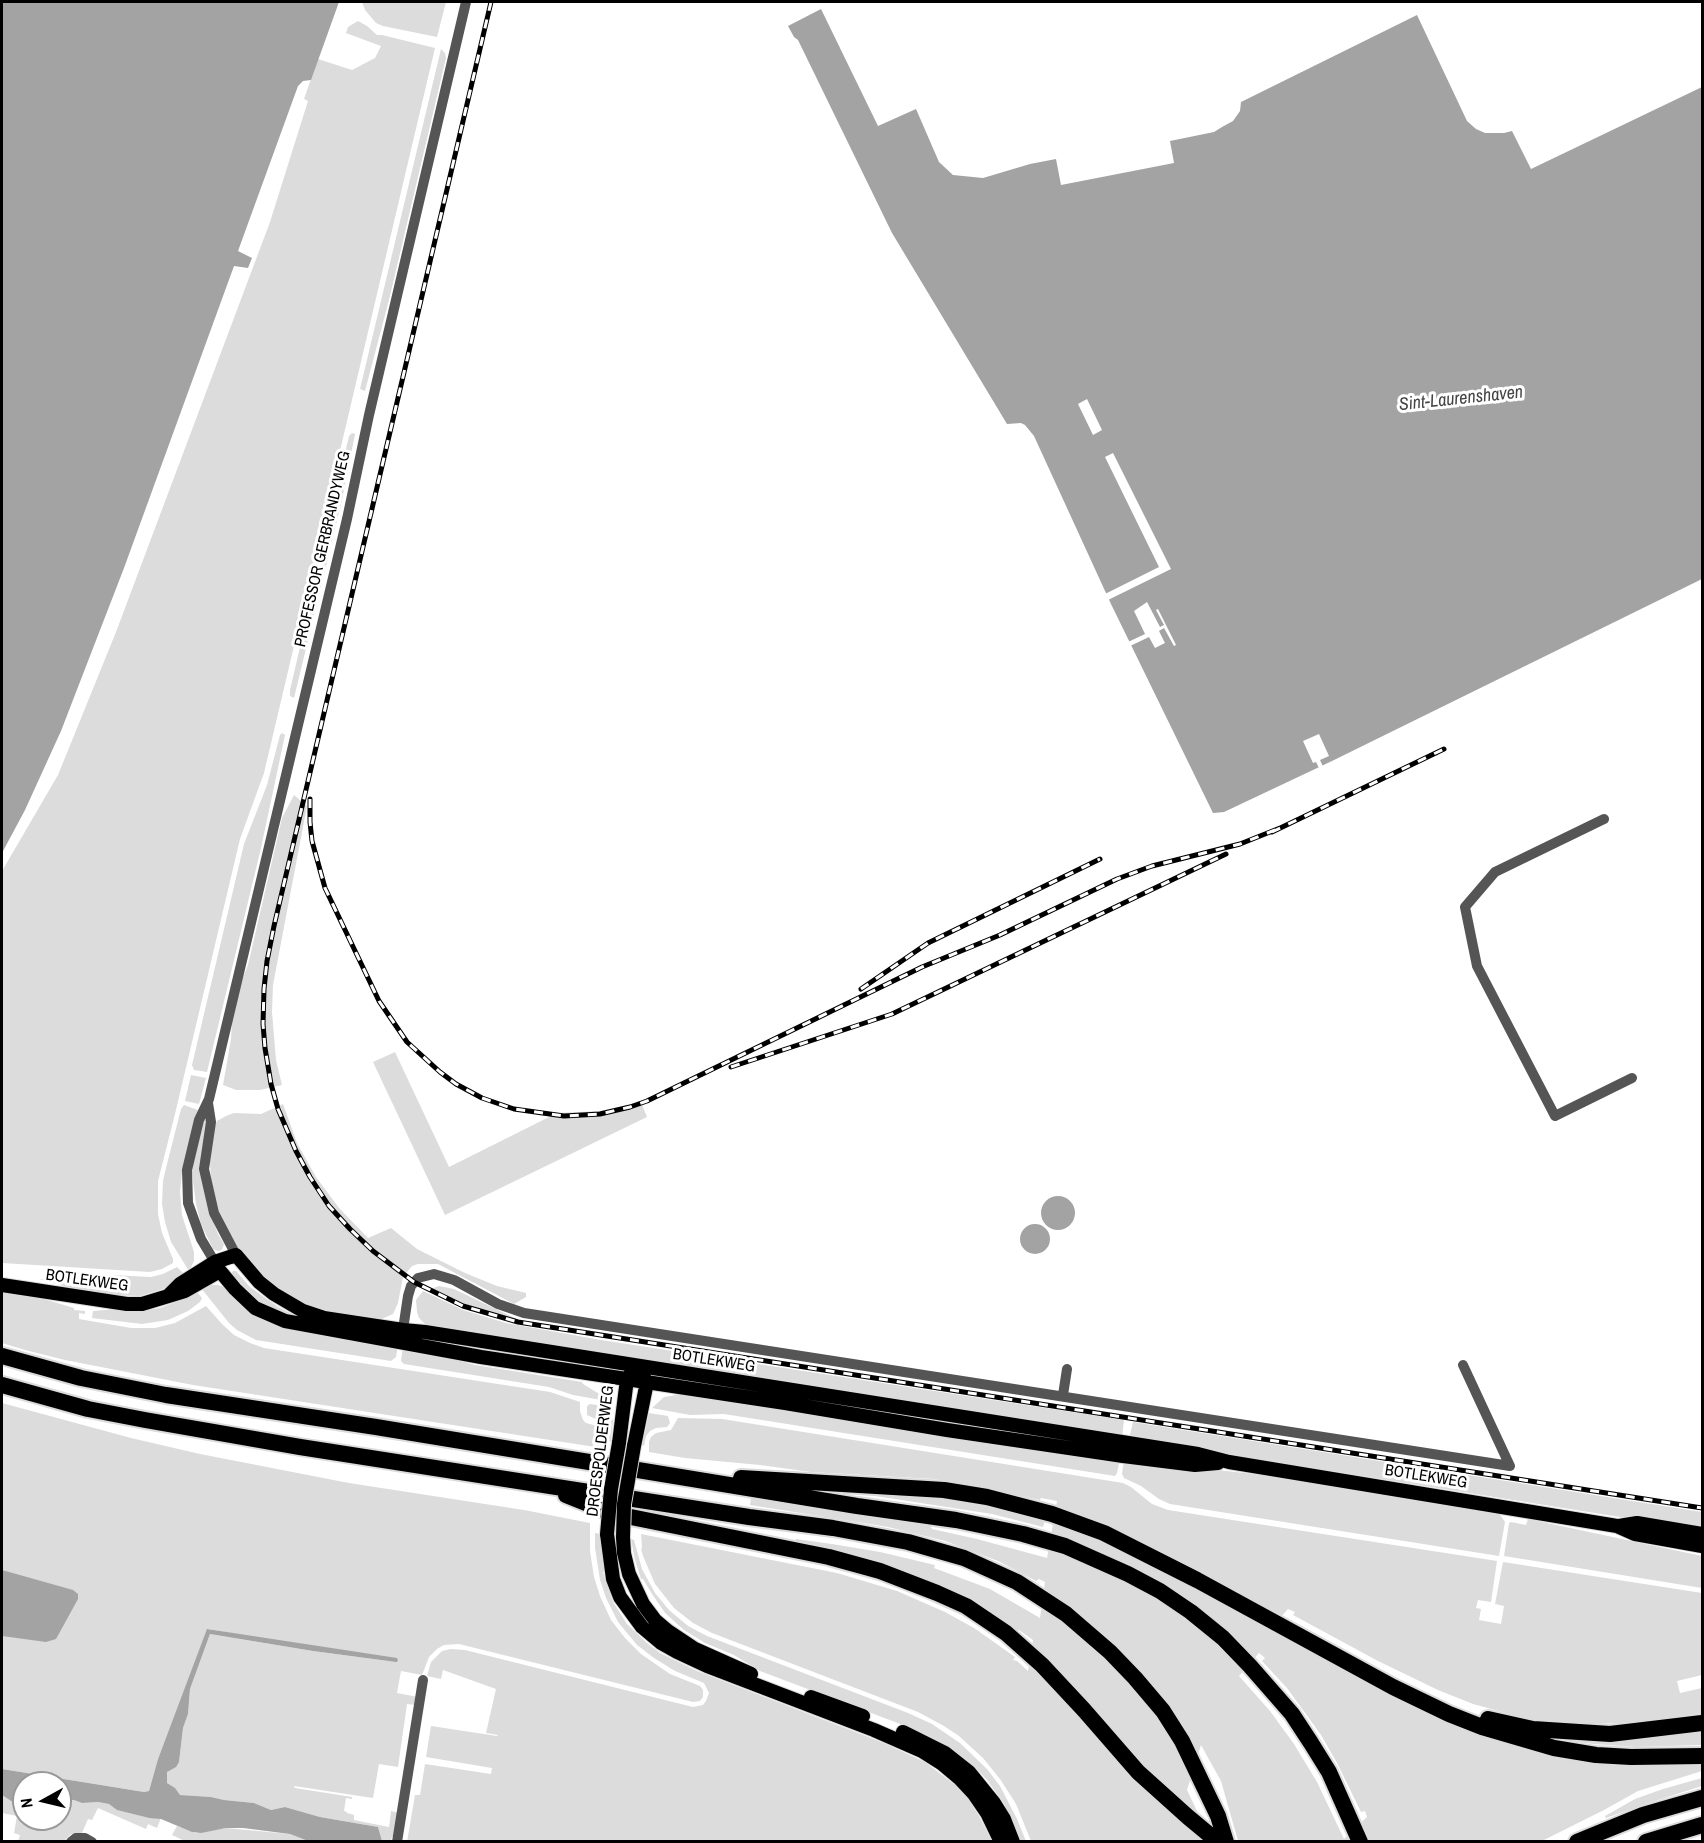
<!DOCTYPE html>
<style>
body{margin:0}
#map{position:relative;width:1704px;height:1843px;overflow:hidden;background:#fff;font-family:"Archivo Narrow",sans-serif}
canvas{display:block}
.frame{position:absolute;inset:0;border:3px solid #000;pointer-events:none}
.north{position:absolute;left:12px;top:1771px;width:60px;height:60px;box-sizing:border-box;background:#fff;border:2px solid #999;border-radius:50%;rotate:262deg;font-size:16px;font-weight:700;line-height:24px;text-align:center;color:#000}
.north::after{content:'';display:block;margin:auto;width:21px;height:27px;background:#000;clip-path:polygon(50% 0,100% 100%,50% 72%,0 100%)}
</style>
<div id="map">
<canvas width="1704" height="1843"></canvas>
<div class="frame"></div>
<div class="north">N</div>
</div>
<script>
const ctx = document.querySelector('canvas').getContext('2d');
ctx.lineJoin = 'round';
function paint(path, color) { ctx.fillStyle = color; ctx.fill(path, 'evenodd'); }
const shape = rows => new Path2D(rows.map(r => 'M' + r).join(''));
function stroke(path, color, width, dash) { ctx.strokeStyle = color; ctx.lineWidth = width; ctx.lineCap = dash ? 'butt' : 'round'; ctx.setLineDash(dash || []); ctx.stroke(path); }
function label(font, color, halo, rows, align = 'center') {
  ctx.font = font + ' "Archivo Narrow",sans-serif'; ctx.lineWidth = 6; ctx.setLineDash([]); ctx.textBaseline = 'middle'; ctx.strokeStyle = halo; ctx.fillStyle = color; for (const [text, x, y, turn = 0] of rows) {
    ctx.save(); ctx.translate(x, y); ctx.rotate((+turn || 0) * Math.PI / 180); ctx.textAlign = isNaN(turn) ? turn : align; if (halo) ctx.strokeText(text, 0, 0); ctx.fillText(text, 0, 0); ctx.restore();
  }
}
paint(shape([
 [362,2,446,2,437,37,383,26,376,23,365,10],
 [358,21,367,26,377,35,382,35,435,48,264,773,240,839,175,1114,158,1181,158,1214,162,1233,173,1259,173,1263,162,1269,150,1272,2,1263,2,871,58,775,116,632,270,222,308,101,304,99,318,59,352,70,375,58,381,46,346,33,348,27],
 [441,49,445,53,446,58,389,300,365,391,360,389],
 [352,433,355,434,342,500,294,698,290,696,290,690,349,436],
 [282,733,285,735,261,848,207,1072,194,1070,192,1065,244,844,267,785,280,735],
 [294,795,307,806,273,985,272,1012,276,1060,282,1085,260,1090,236,1090,223,1085,231,1039,232,1021,241,983,248,965,282,818],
 [395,1052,449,1167,557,1113,600,1111,641,1102,647,1117,445,1215,373,1062],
 [191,1075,206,1078,199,1104,185,1101],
 [283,1104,297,1143,316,1177,339,1208,368,1238,391,1228,417,1249,465,1273,497,1286,526,1293,526,1297,514,1304,438,1264,418,1264,412,1266,403,1277,398,1303,393,1314,377,1321,318,1312,271,1287,241,1255,218,1212,211,1181,210,1162,212,1133,217,1121,226,1116,234,1113,261,1114],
 [184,1105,198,1110,182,1172,180,1192,182,1215,194,1252,194,1261,189,1271,171,1242,165,1222,162,1204,163,1181,166,1168,181,1109],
 [204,1120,206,1120,208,1208,218,1234,224,1244,222,1250,218,1251,213,1249,201,1224,196,1204,192,1173,193,1159],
 [177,1267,185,1275,163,1289,140,1296,108,1295,77,1290,39,1279,50,1280,51,1272,53,1272,151,1277,163,1274],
 [233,1271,236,1271,250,1287,278,1307,290,1313,312,1318,311,1323,265,1309,230,1276],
 [206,1285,218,1285,224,1287,246,1306,398,1345,396,1357,391,1361,256,1340,237,1330,229,1323,201,1288],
 [439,1286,454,1289,521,1321,472,1307,431,1289],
 [195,1290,202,1298,200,1302,188,1311,168,1320,142,1324,92,1318,93,1311,117,1309,143,1311,160,1308,181,1300],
 [423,1291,463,1310,506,1323,601,1340,1124,1420,1122,1438,427,1326,419,1318,417,1312,416,1300],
 [2,1293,37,1297,74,1308,74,1310,85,1311,85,1314,79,1313,79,1319,131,1328,155,1328,175,1323,206,1306,222,1324,234,1335,250,1343,264,1348,550,1392,580,1402,580,1411,583,1420,586,1423,598,1426,602,1430,602,1448,193,1385,65,1360,25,1350,2,1343],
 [403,1346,422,1349,475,1365,582,1382,583,1384,601,1395,607,1401,573,1395,549,1387,404,1364,401,1361],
 [688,1393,1120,1459,1117,1473,1115,1476,724,1414,690,1415,652,1408,664,1397],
 [2,1403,131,1438,200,1454,349,1483,524,1510,590,1523,590,1551,594,1577,600,1596,611,1620,625,1638,641,1654,670,1674,700,1686,703,1690,703,1697,700,1701,693,1702,459,1644,444,1645,437,1649,429,1657,422,1675,401,1671,397,1693,418,1697,416,1705,407,1704,398,1767,379,1764,373,1798,294,1786,295,1788,352,1797,352,1799,346,1798,344,1811,347,1812,347,1813,354,1815,354,1820,389,1827,391,1811,399,1813,395,1837,392,1837,391,1841,382,1841,378,1827,320,1817,285,1807,271,1810,254,1803,224,1800,211,1797,179,1795,174,1788,167,1783,167,1772,179,1762,183,1728,188,1714,190,1689,210,1634,313,1651,396,1662,208,1629,158,1759,149,1791,144,1792,2,1769],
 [590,1404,610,1407,613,1421,611,1442,609,1441,608,1428,604,1423,587,1415,587,1406],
 [649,1413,668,1416,670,1423,667,1427,656,1428,650,1431,646,1436,644,1446,642,1445],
 [678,1418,722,1419,1123,1483,1131,1487,1152,1504,1168,1510,1497,1561,1491,1602,1478,1600,1476,1608,1481,1609,1479,1620,1501,1624,1504,1606,1495,1604,1503,1562,1702,1593,1702,1675,1677,1681,1680,1693,1702,1688,1702,1713,1624,1723,1583,1724,1545,1721,1524,1718,1473,1704,1438,1690,1378,1661,1293,1615,1295,1612,1288,1609,1270,1629,1276,1633,1278,1631,1505,1740,1702,1759,1702,1771,1638,1791,1604,1810,1542,1841,1238,1841,1221,1781,1201,1745,1187,1790,1197,1811,1207,1841,1031,1841,1016,1804,1000,1779,983,1758,959,1736,944,1726,918,1712,712,1633,693,1623,674,1608,655,1584,643,1556,641,1549,642,1548,641,1534,837,1573,897,1591,945,1612,974,1628,1015,1657,1013,1660,1017,1661,1028,1671,1033,1640,1019,1630,1017,1632,932,1583,908,1573,794,1544,796,1539,832,1544,880,1552,935,1565,934,1568,990,1589,1040,1618,1045,1582,1039,1579,1036,1581,998,1561,945,1541,888,1527,750,1505,751,1498,929,1524,932,1529,977,1539,1047,1558,1057,1501,1041,1498,1040,1500,991,1489,934,1479,811,1472,760,1465,685,1458,649,1452,649,1442,651,1437,656,1433,671,1430],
 [1259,1653,1265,1658,1262,1661,1287,1688,1321,1735,1337,1763,1361,1812,1365,1811,1367,1817,1344,1839,1317,1782,1294,1744,1270,1711,1239,1676],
 [1133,1422,1702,1512,1702,1530,1129,1439],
 [1124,1460,1254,1474,1499,1513,1505,1522,1499,1556,1170,1504,1159,1499,1141,1486,1124,1478,1122,1474],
 [817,1487,951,1496,1045,1520,1043,1527,992,1514],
 [1528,1519,1702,1556,1702,1588,1504,1556,1509,1523,1511,1522,1526,1525],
 [595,1533,601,1534,606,1571,603,1572,613,1602,627,1624,647,1643,660,1653,697,1671,884,1743,925,1762,955,1785,969,1800,979,1816,992,1841,407,1842,415,1795,420,1795,425,1764,491,1774,492,1768,426,1757,431,1726,497,1736,498,1735,486,1733,496,1689,443,1670,441,1679,427,1676,431,1662,442,1651,451,1649,465,1650,693,1707,703,1705,706,1701,709,1693,704,1683,675,1671,654,1658,637,1645,618,1622,606,1598,600,1580,595,1548],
 [631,1539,634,1540,642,1569,655,1593,669,1610,688,1626,707,1636,908,1713,932,1724,960,1743,987,1769,1000,1786,1017,1819,1026,1841,1021,1841,1005,1805,987,1780,975,1767,949,1747,929,1736,895,1722,760,1671,734,1655,705,1643,684,1630,665,1613,652,1594,643,1579,641,1579,635,1560],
 [1702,1728,1702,1745,1636,1747,1593,1744,1555,1739],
 [1702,1778,1702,1786,1646,1804,1606,1818,1605,1816,1635,1799,1663,1789],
 [2,1795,14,1803,24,1805,24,1819,60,1819,60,1799,75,1800,82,1803,98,1802,109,1804,118,1810,149,1818,161,1818,157,1828,148,1824,146,1829,98,1808,92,1820,88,1819,82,1833,71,1834,64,1841,18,1841,20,1835,14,1833,17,1816,2,1813],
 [177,1826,196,1833,226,1828,290,1834,308,1841,187,1842,172,1835]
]), '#dcdcdc');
paint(shape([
 [2,2,339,2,311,80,303,81,298,86,238,251,252,258,248,268,234,266,124,568,61,731,25,810,2,853],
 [821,9,878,126,916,109,939,162,953,175,983,178,1030,164,1056,159,1061,185,1174,163,1170,141,1214,132,1222,127,1233,121,1240,111,1241,102,1417,15,1467,121,1476,129,1485,133,1504,133,1512,131,1531,169,1702,87,1702,579,1332,761,1224,812,1213,813,1111,604,1034,436,1025,425,1021,423,1007,424,892,233,798,40,794,37,788,26],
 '1041 1213a17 17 0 1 1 34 0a17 17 0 1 1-34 0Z',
 '1020 1239a15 15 0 1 1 30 0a15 15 0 1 1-30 0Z',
 [2,1570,73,1590,78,1594,78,1599,56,1639,46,1642,2,1636],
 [207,1629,397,1658,398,1661,396,1662,313,1651,210,1634,190,1689,188,1714,183,1728,179,1762,176,1767,167,1772,167,1783,175,1788,180,1795,211,1797,224,1800,254,1803,271,1810,285,1807,320,1817,378,1827,382,1841,308,1841,290,1834,243,1828,226,1828,201,1833,192,1832,161,1819,149,1818,117,1810,109,1804,98,1802,82,1803,74,1800,60,1799,60,1783,24,1783,24,1805,14,1803,2,1795,2,1769,144,1792,149,1791,158,1759]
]), '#a3a3a3');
paint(shape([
 [1087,399,1102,430,1093,435,1078,404],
 [1113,453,1171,569,1106,601,1103,595,1159,567,1105,457],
 [1147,602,1160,627,1164,625,1156,610,1158,609,1176,645,1174,646,1164,628,1159,631,1165,643,1155,648,1149,637,1128,647,1126,643,1145,634,1134,611],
 [1319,734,1329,756,1320,760,1324,769,1320,770,1316,762,1313,763,1303,741]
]), '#fff');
const major = shape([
 [2,1285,127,1304,142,1304,185,1291,220,1271,235,1289,255,1308,285,1321,481,1357,785,1403,947,1430,1123,1456,1195,1465,1218,1463],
 [168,1296,180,1284,215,1262,236,1255,259,1282,274,1294,303,1311,324,1318,403,1330,425,1332,1198,1454,1229,1462,1617,1526,1635,1534,1702,1546],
 [619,1443,627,1379,632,1372],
 [634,1446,647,1382,642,1375],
 [1619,1526,1637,1523,1702,1534],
 [607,1534,613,1579,620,1597,642,1627,661,1643,677,1652,707,1666,874,1730,922,1751,941,1763,960,1779,974,1794,987,1813,1001,1842],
 [623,1537,624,1553,629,1574,643,1604,655,1620,668,1631,695,1649,751,1674],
 [811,1697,863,1716],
 [903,1732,945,1753,969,1772,994,1803,1004,1819,1013,1842]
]);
const highway = shape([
 [2,1356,81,1378,166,1395,376,1427,857,1506,956,1520,1023,1534,1065,1546,1128,1574,1160,1591,1191,1612,1223,1638,1250,1666,1292,1714,1311,1743,1329,1772,1360,1842],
 [2,1385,88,1409,145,1420,300,1447,749,1517,833,1528,908,1542,964,1558,1017,1582,1066,1614,1110,1652,1135,1678,1163,1711,1182,1741,1218,1816,1226,1842],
 [741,1478,944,1490,987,1497,1052,1514,1104,1533,1197,1580,1393,1687,1449,1714,1482,1727,1554,1748,1596,1755,1631,1757,1702,1756],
 [566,1495,611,1513,829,1557,880,1571,937,1593,966,1606,1006,1633,1042,1665,1084,1710,1138,1772,1188,1817,1218,1842],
 [1488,1719,1533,1729,1610,1734,1702,1723],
 [1577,1842,1643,1815,1702,1798],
 [1646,1842,1702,1825]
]);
stroke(major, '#dbdbdb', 16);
stroke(highway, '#dbdbdb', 20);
stroke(shape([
 [1604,819,1495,872,1465,907,1477,966,1555,1116,1632,1078],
 [208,1103,211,1122,204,1169,214,1213,236,1255,232,1259],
 [219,1269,201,1239,188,1203,187,1170,199,1120,209,1099,347,519,369,415,466,2],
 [402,1336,408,1296,411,1286,418,1278,434,1274,454,1280,498,1304,524,1313,1510,1466],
 [1463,1365,1510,1466],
 [1063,1395,1067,1369],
 [71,1842,76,1838,85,1838,92,1842],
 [397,1842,423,1680]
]), '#555', 10);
stroke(major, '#000', 14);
stroke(highway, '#000', 16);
const rail = shape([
 [491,2,274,926,267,961,264,989,263,1024,265,1048,271,1084,278,1109,296,1151,310,1177,329,1206,350,1229,373,1251,414,1282,463,1306,518,1322,1702,1508],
 [310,799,310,822,312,841,325,888,379,1001,407,1042,440,1072,456,1084,482,1098,514,1109,564,1116,600,1114,630,1107,647,1101,922,967,1000,935,1117,879,1152,866,1240,844,1280,828],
 [1272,832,1444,749],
 [861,989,928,943,1100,859],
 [731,1067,892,1014,1226,854]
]);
stroke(rail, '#000', 5);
stroke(rail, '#fff', 3, [9]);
const majorBridge = shape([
 [607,1534,611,1489,619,1443],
 [623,1537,624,1504,634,1446]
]);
stroke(majorBridge, '#dbdbdb', 16, []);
stroke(majorBridge, '#000', 14);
label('16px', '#000', '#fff', [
 ["PROFESSOR GERBRANDYWEG",323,549,-77],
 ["BOTLEKWEG",87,1281,8],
 ["BOTLEKWEG",714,1361,9],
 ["DROESPOLDERWEG",601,1451,-83],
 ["BOTLEKWEG",1426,1477,9]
]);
label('italic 18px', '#444', '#fff', [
 ["Sint-Laurenshaven",1461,399,-6]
]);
</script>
